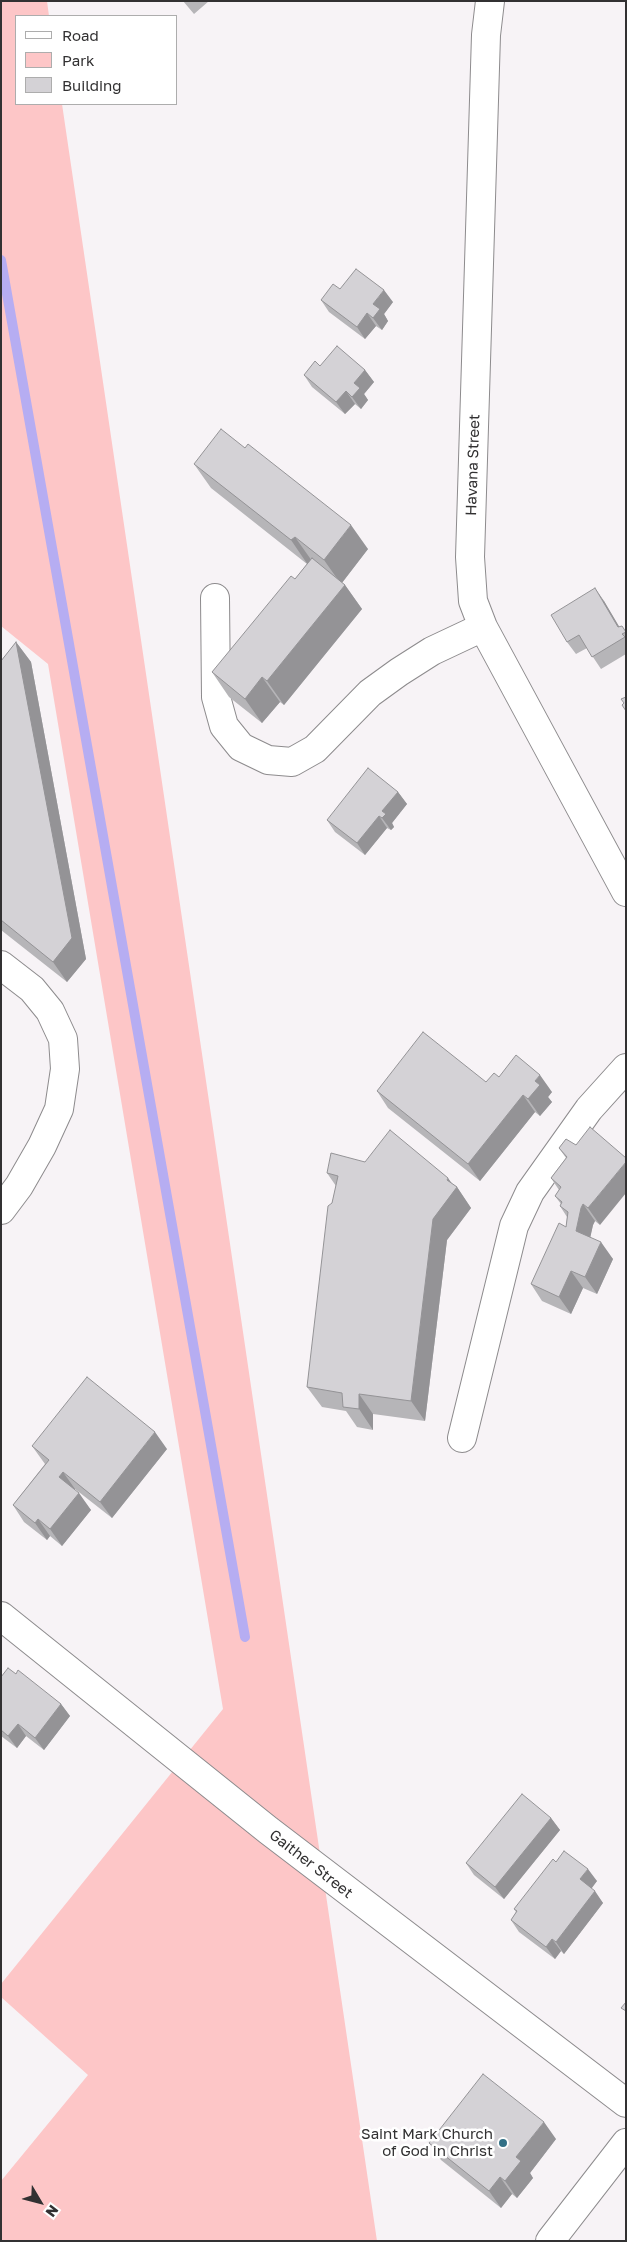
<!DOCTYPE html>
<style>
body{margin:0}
#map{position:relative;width:627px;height:2242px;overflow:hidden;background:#f7f3f6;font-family:"Golos Text",sans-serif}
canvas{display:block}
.frame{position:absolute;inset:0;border:2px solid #323132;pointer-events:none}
.legend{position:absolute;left:15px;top:15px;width:162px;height:90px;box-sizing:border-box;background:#fff;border:1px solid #adadad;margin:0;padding:6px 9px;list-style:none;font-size:15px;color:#323132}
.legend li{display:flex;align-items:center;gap:10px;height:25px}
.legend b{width:25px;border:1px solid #adadad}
.north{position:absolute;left:15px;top:2177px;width:50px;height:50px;-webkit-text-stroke:4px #fff;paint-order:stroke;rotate:127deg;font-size:14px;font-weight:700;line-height:20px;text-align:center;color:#323132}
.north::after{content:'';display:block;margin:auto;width:18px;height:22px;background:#323132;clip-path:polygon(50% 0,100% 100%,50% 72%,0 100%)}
</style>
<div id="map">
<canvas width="627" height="2242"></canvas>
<div class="frame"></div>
<ul class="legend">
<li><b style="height:6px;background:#fff"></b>Road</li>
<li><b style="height:14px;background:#fdc6c7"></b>Park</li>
<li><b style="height:14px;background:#d4d2d6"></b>Building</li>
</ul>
<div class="north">N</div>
</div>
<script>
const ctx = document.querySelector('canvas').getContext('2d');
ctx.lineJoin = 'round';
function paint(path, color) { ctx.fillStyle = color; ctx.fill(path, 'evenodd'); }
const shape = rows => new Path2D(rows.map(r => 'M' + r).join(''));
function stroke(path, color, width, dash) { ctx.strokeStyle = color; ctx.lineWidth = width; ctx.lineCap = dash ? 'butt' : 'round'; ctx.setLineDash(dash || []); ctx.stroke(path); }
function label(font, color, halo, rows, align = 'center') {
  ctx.font = font + ' "Golos Text",sans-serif'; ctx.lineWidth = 5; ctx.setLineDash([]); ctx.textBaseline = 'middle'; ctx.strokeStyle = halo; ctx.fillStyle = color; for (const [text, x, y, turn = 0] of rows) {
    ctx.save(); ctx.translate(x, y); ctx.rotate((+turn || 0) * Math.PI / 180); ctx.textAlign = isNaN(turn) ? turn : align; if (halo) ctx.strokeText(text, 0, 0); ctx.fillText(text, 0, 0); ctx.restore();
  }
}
paint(shape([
 [1,1,47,1,49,16,16,16,16,104,62,104,377,2241,1,2241,1,2181,88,2075,1,1997,1,1984,223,1709,48,664,1,626]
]), '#fdc6c7');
stroke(shape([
 [1,260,245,1637]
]), '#b6adf2', 10);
const minor = shape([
 [490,1,486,35,470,557,473,601,483,627,626,892],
 [215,598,216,697,224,726,241,747,268,760,292,762,315,749,370,693,399,672,432,651,483,627],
 [1,965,32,989,50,1011,63,1039,65,1069,59,1109,42,1146,19,1186,1,1210],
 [462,1438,514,1226,530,1192,589,1109,626,1068],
 [1,1616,268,1830,626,2103],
 [550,2241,626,2143]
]);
stroke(minor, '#8d8b8d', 30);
stroke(minor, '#fff', 28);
paint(shape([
 [183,1,209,1,194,14],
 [340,289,393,302,384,314,388,321,382,330,376,326,365,339,329,312,321,300],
 [320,366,365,370,374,382,364,394,368,400,361,409,355,404,345,414,312,387,304,375],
 [194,464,368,549,342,583,345,585,362,609,284,705,280,702,262,723,229,697,212,672,295,579,307,564,211,488],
 [604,601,619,627,626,632,626,654,601,669,587,648,576,654,567,642],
 [16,642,31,662,86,959,67,982,1,930,1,661],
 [398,792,407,804,392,823,394,827,391,830,387,828,365,855,335,832,327,820],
 [499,1077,552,1092,548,1097,552,1102,540,1116,535,1112,480,1181,388,1108,377,1091,486,1082],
 [566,1139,600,1225,595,1221,593,1225,590,1237,613,1259,597,1294,583,1288,571,1314,542,1301,531,1284,566,1227,567,1217,560,1206,561,1204,555,1196,559,1190,551,1178,566,1158,559,1148],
 [327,1173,453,1184,457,1187,471,1208,447,1240,425,1421,373,1414,373,1430,357,1427,346,1411,322,1407,307,1387,332,1203,336,1186],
 [32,1446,167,1449,112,1518,75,1489,74,1490,91,1510,62,1546,50,1536,47,1540,24,1522,13,1505,45,1464],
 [16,1674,61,1704,70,1716,44,1750,26,1736,17,1748,1,1736,1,1677],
 [551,1818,560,1830,504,1899,474,1875,466,1863],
 [556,1862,597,1881,591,1888,603,1903,564,1954,561,1951,555,1959,519,1932,511,1920,516,1912,514,1909],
 [556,2139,530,2173,533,2178,517,2198,512,2194,501,2208,441,2160,429,2143]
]), '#b6b5b8');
paint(shape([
 [384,290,393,302,384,314,388,321,382,330,373,318,373,304],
 [367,313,376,326,365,339,357,327],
 [365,370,374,382,364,394,368,400,361,409,352,397,354,383],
 [346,391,355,404,345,414,336,402],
 [351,525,368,549,341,584,324,560],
 [295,537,312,561,308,565,291,540],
 [345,585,362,609,284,705,267,681],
 [595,588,604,601,623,633,618,627],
 [16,642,31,662,86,959,67,982,53,962],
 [262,677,280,702,262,723,245,699],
 [398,792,407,804,392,823,394,827,391,830,382,818,382,811],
 [379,816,387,828,365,855,357,843],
 [540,1075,552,1092,548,1097,552,1102,540,1116,528,1099,535,1081],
 [523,1095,535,1112,480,1181,468,1164],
 [626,1162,626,1193,600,1225,588,1208],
 [448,1178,456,1189,457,1187,471,1208,447,1240,425,1421,411,1401,433,1219,447,1180],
 [583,1204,595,1221,593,1225,588,1248,576,1231,581,1208],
 [601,1242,613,1259,597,1294,585,1277],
 [571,1271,583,1288,571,1314,559,1297],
 [359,1394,373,1414,373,1430,359,1409],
 [155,1432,167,1449,112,1518,100,1502],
 [63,1472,75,1489,71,1494,59,1477],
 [79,1493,91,1510,62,1546,50,1529],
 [38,1519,50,1536,47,1540,35,1523],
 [61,1704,70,1716,44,1750,35,1738],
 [18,1724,26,1736,17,1748,8,1736],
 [551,1818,560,1830,504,1899,495,1887],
 [588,1869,597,1881,589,1892,580,1879],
 [595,1891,603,1903,564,1954,556,1942],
 [552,1939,561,1951,555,1959,546,1947],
 [544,2122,556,2139,530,2173,533,2178,517,2198,505,2181,516,2157],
 [500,2177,512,2194,501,2208,489,2191]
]), '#949396');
const building = shape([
 [356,269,384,290,373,304,380,309,373,318,367,313,357,327,321,300,333,284,340,289,356,269],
 [337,346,365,370,354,383,360,388,352,397,346,391,336,402,304,375,315,361,320,366,337,346],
 [221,429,245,448,248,444,351,525,324,560,295,537,291,540,194,464,221,429],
 [312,558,345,585,267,681,262,677,245,699,212,672,291,576,295,579,312,558],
 [595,588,618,627,622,626,626,632,622,634,625,637,592,657,579,635,567,642,551,615,595,588],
 [16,642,72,938,53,962,1,920,1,661,16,642],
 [626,697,626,711,622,705,624,703,621,699,626,697],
 [368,768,398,792,382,811,386,814,382,818,379,816,357,843,327,820,368,768],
 [423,1032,486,1082,494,1073,499,1077,516,1055,540,1075,535,1081,540,1085,528,1099,523,1095,468,1164,377,1091,423,1032],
 [590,1127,626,1158,626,1162,588,1208,583,1204,581,1208,576,1231,601,1242,585,1277,571,1271,559,1297,531,1284,559,1223,566,1227,568,1212,560,1206,562,1202,555,1196,561,1187,551,1178,567,1157,559,1148,566,1139,576,1145,590,1127],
 [390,1130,448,1178,447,1180,457,1187,433,1219,411,1401,359,1394,359,1409,343,1407,342,1393,307,1387,328,1206,332,1203,338,1176,327,1173,331,1153,365,1162,390,1130],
 [87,1377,155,1432,100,1502,63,1472,59,1477,79,1493,50,1529,38,1519,35,1523,13,1505,49,1460,32,1446,87,1377],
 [8,1668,16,1674,18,1670,61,1704,35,1738,18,1724,8,1736,1,1730,1,1677,8,1668],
 [522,1794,551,1818,495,1887,466,1863,522,1794],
 [564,1851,588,1869,580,1879,595,1891,556,1942,552,1939,546,1947,511,1920,517,1911,514,1909,553,1859,556,1862,564,1851],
 [626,2002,626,2011,621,2008,626,2002],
 [483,2074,544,2122,516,2157,521,2161,505,2181,500,2177,489,2191,429,2143,483,2074]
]);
paint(building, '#d4d2d6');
stroke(building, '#949396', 1);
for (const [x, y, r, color] of [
 [503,2143,5,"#327086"]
]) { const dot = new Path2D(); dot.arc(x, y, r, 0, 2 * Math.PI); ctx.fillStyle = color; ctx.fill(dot); stroke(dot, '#fff', 2); }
label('15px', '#323132', '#fff', [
 ["Havana Street",473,465,-88],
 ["Gaither Street",311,1864,38]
]);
label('15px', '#323132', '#fff', [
 ["Saint Mark Church",493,2134],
 ["of God in Christ",493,2151]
], 'right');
</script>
